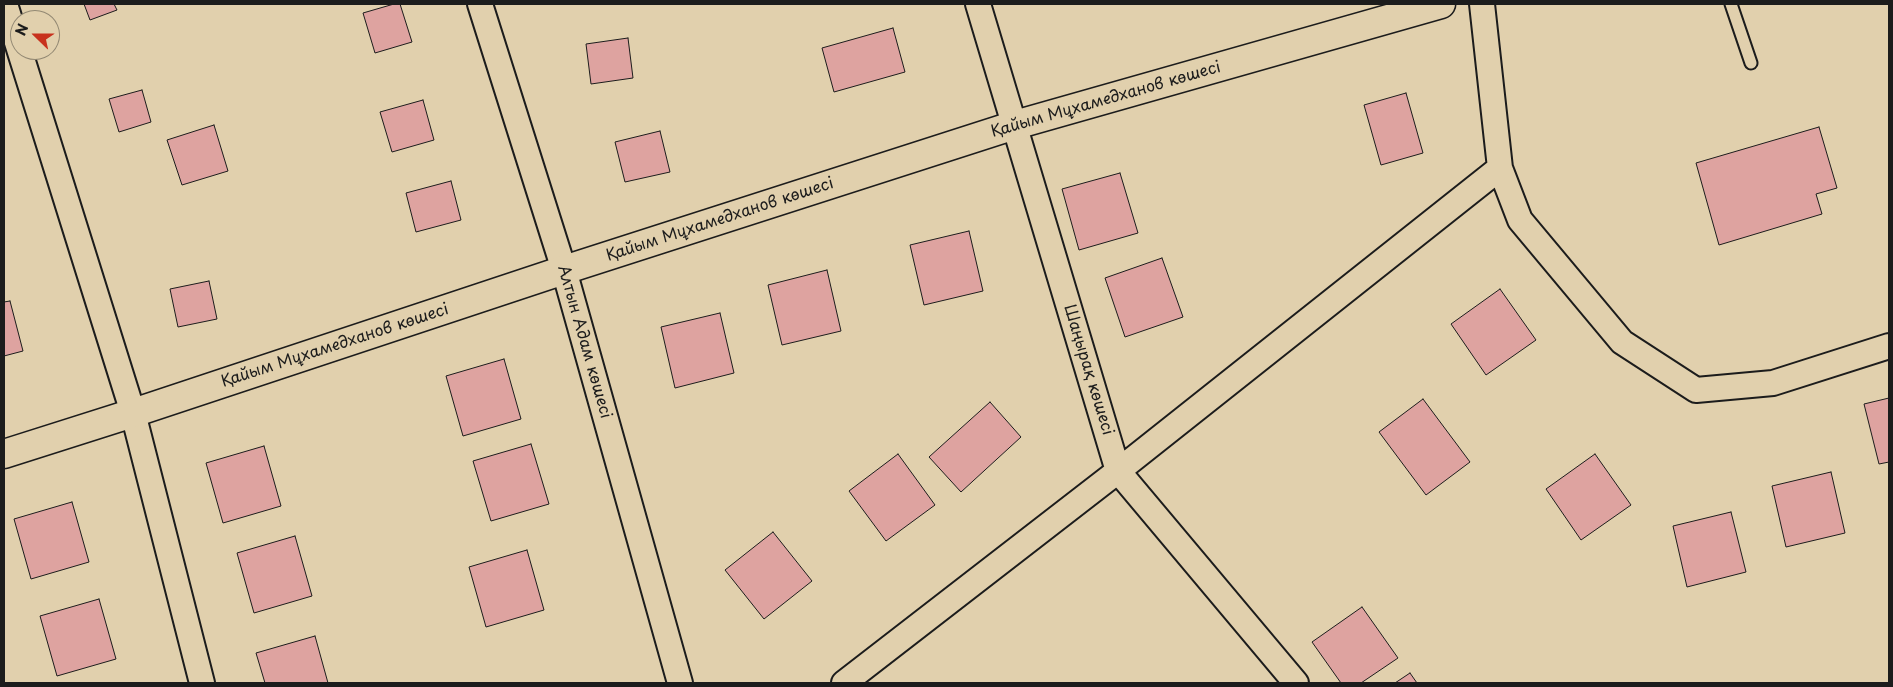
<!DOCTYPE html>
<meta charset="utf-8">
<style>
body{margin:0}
#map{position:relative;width:1893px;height:687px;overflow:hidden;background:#e1d0ad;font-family:"Playpen Sans",sans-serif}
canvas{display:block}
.frame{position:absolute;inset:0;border:5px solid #1c1c1c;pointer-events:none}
.north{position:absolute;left:10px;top:10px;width:50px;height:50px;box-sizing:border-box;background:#e1d0ad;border:1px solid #928873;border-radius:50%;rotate:292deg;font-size:14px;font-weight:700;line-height:20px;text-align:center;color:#1c1c1c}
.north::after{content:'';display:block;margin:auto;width:18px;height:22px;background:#c8321e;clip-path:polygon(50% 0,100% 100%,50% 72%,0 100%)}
</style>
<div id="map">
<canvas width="1893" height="687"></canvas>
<div class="frame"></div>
<div class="north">N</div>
</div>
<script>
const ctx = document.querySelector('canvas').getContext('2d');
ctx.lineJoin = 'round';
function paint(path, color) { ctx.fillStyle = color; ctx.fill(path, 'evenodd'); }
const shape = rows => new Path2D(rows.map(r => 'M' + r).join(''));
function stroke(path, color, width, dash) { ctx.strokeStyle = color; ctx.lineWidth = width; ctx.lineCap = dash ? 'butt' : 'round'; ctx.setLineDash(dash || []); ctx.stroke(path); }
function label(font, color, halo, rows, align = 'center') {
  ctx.font = font + ' "Playpen Sans",sans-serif'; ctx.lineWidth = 4; ctx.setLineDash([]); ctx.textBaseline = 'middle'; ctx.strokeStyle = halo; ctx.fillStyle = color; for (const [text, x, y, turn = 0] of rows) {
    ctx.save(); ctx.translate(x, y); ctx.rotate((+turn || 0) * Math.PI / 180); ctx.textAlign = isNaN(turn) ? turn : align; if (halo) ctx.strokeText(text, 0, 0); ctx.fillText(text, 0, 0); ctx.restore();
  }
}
const building = shape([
 [84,4,114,4,117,10,90,20,84,4],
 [394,4,400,4,412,42,375,53,363,13,394,4],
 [893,28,905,72,834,92,822,48,893,28],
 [628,38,633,78,591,84,586,44,628,38],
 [142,90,151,122,119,132,109,99,142,90],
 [1406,93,1423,153,1381,165,1364,105,1406,93],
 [423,100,434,140,392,152,380,112,423,100],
 [214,125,228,171,182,185,167,140,214,125],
 [1819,127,1837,188,1816,194,1822,214,1719,245,1696,163,1819,127],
 [660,131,670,172,625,182,615,142,660,131],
 [1120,173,1138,233,1079,250,1062,189,1120,173],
 [451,181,461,220,416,232,406,193,451,181],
 [969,231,983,291,924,305,910,245,969,231],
 [1162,258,1183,317,1125,337,1105,278,1162,258],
 [827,270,841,331,782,345,768,285,827,270],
 [209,281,217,319,178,327,170,289,209,281],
 [1500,289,1536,340,1486,375,1451,324,1500,289],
 [10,301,23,351,4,356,4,302,10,301],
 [720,313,734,373,675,388,661,327,720,313],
 [504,359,521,419,463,436,446,376,504,359],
 [1889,398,1889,462,1879,464,1864,404,1889,398],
 [1423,399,1470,462,1426,495,1379,432,1423,399],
 [990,402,1021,437,961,492,929,457,990,402],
 [531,444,549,504,491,521,473,461,531,444],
 [264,446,281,506,223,523,206,463,264,446],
 [898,454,935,505,886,541,849,491,898,454],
 [1595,454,1631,505,1581,540,1546,489,1595,454],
 [1831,472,1845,533,1786,547,1772,486,1831,472],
 [72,502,89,562,31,579,14,519,72,502],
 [1731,512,1746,572,1687,587,1673,526,1731,512],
 [773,532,812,581,764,619,725,570,773,532],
 [295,536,312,596,254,613,237,553,295,536],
 [527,550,544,610,486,627,469,567,527,550],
 [99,599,116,659,57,676,40,616,99,599],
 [1362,607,1398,658,1361,683,1341,683,1312,642,1362,607],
 [315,636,328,683,265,683,256,653,315,636],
 [1410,673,1417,683,1395,683,1410,673]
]);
paint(building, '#dea3a0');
stroke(building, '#1c1c1c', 1);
const service = shape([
 [1731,4,1751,63]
]);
const minor = shape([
 [5,4,133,413,202,683],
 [480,4,564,270,680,683],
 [978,4,1118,471,1296,683],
 [1482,4,1500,168,1520,220,1622,342,1696,390,1773,383,1889,346],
 [844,683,1118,471,1500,168]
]);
const tertiary = shape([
 [4,454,133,413,564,270,1015,125,1441,4]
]);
stroke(service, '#1c1c1c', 15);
stroke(minor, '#1c1c1c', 28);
stroke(tertiary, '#1c1c1c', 31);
stroke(service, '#e1d0ad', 11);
stroke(minor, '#e1d0ad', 24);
stroke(tertiary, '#e1d0ad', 28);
label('16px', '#1c1c1c', '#e1d0ad', [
 ["Қайым Мұхамедханов көшесі",1106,100,-16],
 ["Қайым Мұхамедханов көшесі",720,220,-18],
 ["Алтын Адам көшесі",584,342,74],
 ["Қайым Мұхамедханов көшесі",335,346,-18],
 ["Шаңырақ көшесі",1088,370,73]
]);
</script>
